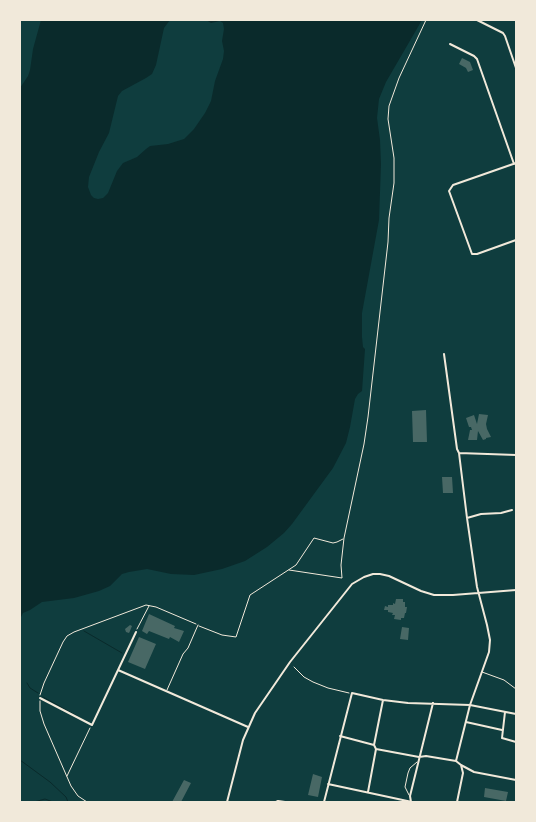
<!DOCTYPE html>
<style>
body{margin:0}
#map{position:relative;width:536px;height:822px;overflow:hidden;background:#0f3d3e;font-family:Lato,sans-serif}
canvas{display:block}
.frame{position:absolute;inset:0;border:21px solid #f1e9da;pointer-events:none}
</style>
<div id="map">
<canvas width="536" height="822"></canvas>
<div class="frame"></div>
</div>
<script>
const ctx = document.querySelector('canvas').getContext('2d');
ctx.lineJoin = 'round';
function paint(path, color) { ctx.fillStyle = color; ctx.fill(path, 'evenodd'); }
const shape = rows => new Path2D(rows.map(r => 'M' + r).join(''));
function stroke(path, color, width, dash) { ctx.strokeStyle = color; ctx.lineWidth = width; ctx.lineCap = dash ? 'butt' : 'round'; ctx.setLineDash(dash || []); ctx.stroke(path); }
paint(shape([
 [41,20,170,20,164,28,156,65,152,74,146,78,122,91,118,96,109,133,99,152,89,177,88,187,91,195,94,198,98,199,103,198,108,193,117,171,123,163,137,157,146,149,150,146,168,144,184,139,194,129,205,113,211,101,215,81,223,59,224,51,222,41,224,29,223,23,220,21,211,23,206,20,422,20,386,82,379,99,377,118,380,140,381,164,379,220,362,313,362,337,363,347,365,349,362,391,358,394,355,399,350,427,346,443,333,468,292,524,284,533,267,547,245,561,222,569,194,575,171,574,147,569,129,572,122,574,110,586,99,591,74,598,42,602,30,610,23,613,20,619,20,88,28,76,30,70,33,49]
]), '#0a2a2b');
stroke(shape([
 [84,631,122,653],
 [27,683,30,688,38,693],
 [43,697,77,716],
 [20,760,50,782,66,797,68,802],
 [34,802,45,799,53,802]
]), '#0a2a2b', 1);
paint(shape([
 [462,58,470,62,473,70,468,72,466,68,459,64],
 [426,410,427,442,413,442,412,411],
 [479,414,488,415,486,424,487,429,491,437,486,438,486,439,483,440,478,431,477,440,468,440,470,430,472,430,471,427,469,427,466,418,474,415,477,424],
 [442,477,452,477,453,493,443,493],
 [396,599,403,599,403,602,405,602,405,607,407,607,406,613,405,613,404,618,401,618,401,620,394,619,395,615,392,615,393,613,388,612,388,610,384,610,385,606,388,607,388,605,393,605,393,603,395,604],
 [149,614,175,626,174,628,184,631,179,642,170,637,169,639,149,631,147,634,142,631],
 [130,625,132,626,130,631,129,633,126,632,125,629],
 [402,627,409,628,408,640,400,639],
 [139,637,156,644,145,669,128,662],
 [313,774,322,777,318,797,308,795],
 [184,780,191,783,181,802,172,802],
 [485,788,508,792,506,801,484,797]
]), '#486865');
stroke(shape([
 [289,570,342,578,341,565,344,538,364,444,368,417,388,242,389,218,394,183,394,158,388,119,389,106,399,78,426,20],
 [199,626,222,635,236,637,250,595,296,565,314,538,333,543,337,542,343,539],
 [137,629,149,606],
 [294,667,304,677,313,682,328,688,349,693],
 [40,695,44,683,63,642,67,636,74,632,146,605,156,607,196,624],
 [40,701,40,711,44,724,71,786,78,796,87,802],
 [67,776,90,728]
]), '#f1e9da', 1);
stroke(shape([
 [167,690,183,654,188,648,198,625],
 [409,795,405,787,408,773,410,768,417,762]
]), '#f1e9da', 1);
stroke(shape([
 [482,672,504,680,516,689]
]), '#f1e9da', 1);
stroke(shape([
 [477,20,503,33,505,36,516,68],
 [450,44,474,56,477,59,514,164],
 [516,163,453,185,449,191,472,254,477,254,516,240],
 [444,354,457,449,459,453,467,518,477,587,487,625,490,640,489,652,470,705,456,761],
 [459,453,516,455],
 [467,518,481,514,501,513,512,510],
 [118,670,248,727],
 [40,698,92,725,136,632],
 [505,712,502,738,516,742],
 [466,722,502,730],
 [340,736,374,745,376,749,419,757,426,756,456,761],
 [374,745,383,700],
 [456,761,461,765,463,773,457,802],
 [461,765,474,772,516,780],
 [328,784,412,802],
 [368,792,376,749],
 [227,802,243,740,255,713,290,662,352,584,364,577,373,574,380,574,389,576,421,591,434,595,453,595,516,590],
 [276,802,278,801,285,802],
 [324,802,352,693,383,700,408,703,470,705,516,714],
 [411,802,410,796,433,703]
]), '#f1e9da', 2);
</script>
